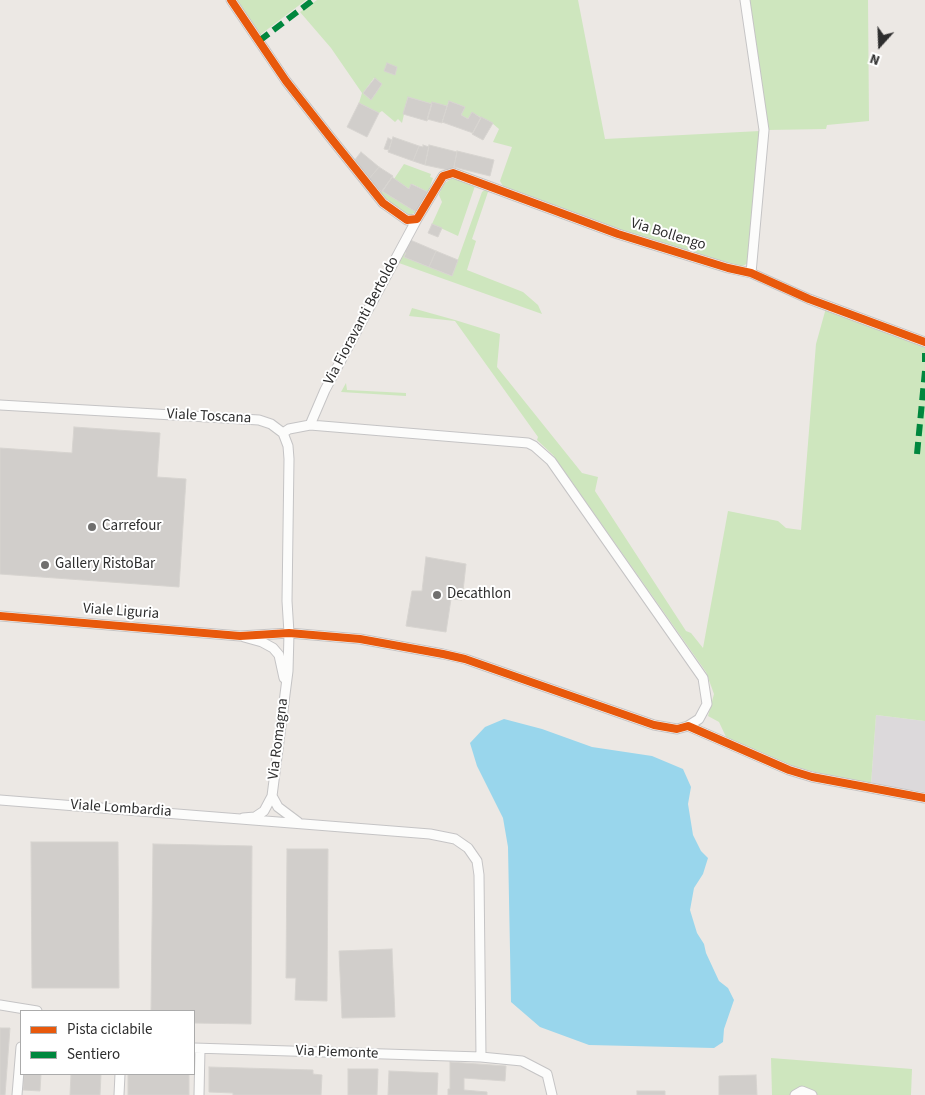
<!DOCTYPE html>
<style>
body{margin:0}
#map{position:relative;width:925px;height:1095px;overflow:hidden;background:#ece8e4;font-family:"Source Sans 3",sans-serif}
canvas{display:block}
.legend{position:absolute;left:20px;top:1010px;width:175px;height:65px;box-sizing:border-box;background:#fff;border:1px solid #ababab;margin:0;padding:6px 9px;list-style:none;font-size:15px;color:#2e2e2e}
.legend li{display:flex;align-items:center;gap:10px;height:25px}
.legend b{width:25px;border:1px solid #ababab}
.north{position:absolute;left:855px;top:20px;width:50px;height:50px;-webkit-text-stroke:4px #fff;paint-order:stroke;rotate:200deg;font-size:14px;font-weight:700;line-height:20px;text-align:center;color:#2e2e2e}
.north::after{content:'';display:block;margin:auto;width:18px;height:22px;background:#2e2e2e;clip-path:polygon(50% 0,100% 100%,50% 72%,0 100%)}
</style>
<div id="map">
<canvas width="925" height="1095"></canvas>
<ul class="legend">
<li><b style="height:6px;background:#e8590c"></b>Pista ciclabile</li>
<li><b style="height:6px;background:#00873e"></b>Sentiero</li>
</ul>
<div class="north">N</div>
</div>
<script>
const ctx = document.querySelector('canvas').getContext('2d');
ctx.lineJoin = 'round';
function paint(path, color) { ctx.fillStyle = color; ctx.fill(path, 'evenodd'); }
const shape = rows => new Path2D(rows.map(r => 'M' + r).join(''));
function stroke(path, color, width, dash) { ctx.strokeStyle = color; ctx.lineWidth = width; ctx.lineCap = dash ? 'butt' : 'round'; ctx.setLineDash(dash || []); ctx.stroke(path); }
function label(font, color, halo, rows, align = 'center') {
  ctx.font = font + ' "Source Sans 3",sans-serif'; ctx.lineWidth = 4; ctx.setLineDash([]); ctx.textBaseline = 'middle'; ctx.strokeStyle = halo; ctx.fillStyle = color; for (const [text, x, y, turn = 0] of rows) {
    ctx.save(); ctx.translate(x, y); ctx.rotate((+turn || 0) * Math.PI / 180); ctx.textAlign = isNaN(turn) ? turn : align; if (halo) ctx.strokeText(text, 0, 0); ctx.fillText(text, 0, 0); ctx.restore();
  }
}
paint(shape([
 [876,715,925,721,925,792,871,784]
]), '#dcd9db');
paint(shape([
 [235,0,306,0,260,35],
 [317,0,578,0,605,139,760,131,748,263,741,267,661,244,596,223,504,188,500,181,512,147,493,142,499,129,492,123,472,113,468,119,461,115,465,107,449,101,447,106,432,104,408,97,402,123,398,119,395,122,382,111,379,113,359,103,362,93,331,48,300,12],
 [374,78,382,84,371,100,363,93],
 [746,0,868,0,869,121,827,125,826,129,767,130],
 [404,164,431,174,430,177,433,178,428,192,412,184,409,189,394,179],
 [455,176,474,183,475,186,458,236,432,224,442,202,439,195,441,189,445,183],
 [487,188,489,189,472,239,476,241,467,270,523,292,538,305,542,314,399,263,403,252,406,253,404,257,452,276,482,192],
 [376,189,382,191,416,212,408,216,396,209],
 [412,308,455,320,500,334,497,367,582,473,598,477,595,491,686,631,691,633,703,648,728,511,778,521,786,528,801,530,816,344,826,308,925,344,925,721,876,715,871,784,838,778,792,766,733,743,727,739,719,722,708,716,714,694,706,672,553,455,537,440,538,437,455,321,409,316],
 [346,383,347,390,406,393,406,396,341,392],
 [771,1058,912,1069,911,1095,772,1095]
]), '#cee6be');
paint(shape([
 [504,719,542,729,592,747,652,756,683,769,691,787,688,804,693,835,701,851,708,858,703,874,694,888,690,910,697,933,704,944,706,953,719,981,728,988,734,1000,724,1029,723,1042,714,1048,589,1045,540,1027,511,1002,508,847,503,818,477,766,470,743,485,727]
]), '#99d6ec');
const building = shape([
 [387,63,397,67,395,75,384,71,387,63],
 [375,78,382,84,371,100,363,93,375,78],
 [408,97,432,104,427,121,403,114,408,97],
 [449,101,465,107,461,115,468,119,472,112,481,118,473,133,442,122,449,101],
 [432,102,447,106,442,123,427,119,432,102],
 [359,103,379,113,367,137,347,127,359,103],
 [481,117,493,123,483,140,472,134,481,117],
 [393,137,419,146,413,161,388,152,393,137],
 [388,138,392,140,389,150,384,149,388,138],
 [423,145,429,147,425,165,413,161,419,146,423,147,423,145],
 [429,145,457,152,453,171,425,165,429,145],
 [457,151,494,160,490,176,454,167,457,151],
 [361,152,379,167,368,180,354,161,361,152],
 [379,167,393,176,382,192,368,180,379,167],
 [392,177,409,189,411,184,428,192,416,212,382,191,392,177],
 [432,224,442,228,438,237,428,233,432,224],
 [408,239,436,251,429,267,404,257,406,253,403,252,408,239],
 [436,251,458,260,452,276,429,267,436,251],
 [74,427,160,433,157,477,186,479,179,587,0,574,0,448,72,453,74,427],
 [426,557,466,564,462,600,451,599,446,632,406,626,412,591,422,591,426,557],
 [31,842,118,842,119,988,32,988,31,842],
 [153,844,252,846,251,1024,194,1023,194,1011,151,1011,153,844],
 [287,849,328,849,327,1001,295,1000,296,978,286,978,287,849],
 [392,949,395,1017,342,1018,339,951,392,949],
 [0,1028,10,1028,5,1095,0,1095,0,1028],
 [450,1062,506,1066,505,1081,464,1078,464,1090,487,1092,487,1095,448,1095,448,1089,450,1089,450,1062],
 [209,1067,313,1070,313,1074,322,1075,321,1095,233,1095,233,1093,209,1092,209,1067],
 [348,1069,378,1069,377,1095,348,1095,348,1069],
 [389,1071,438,1073,437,1095,388,1095,389,1071],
 [24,1074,41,1074,40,1091,23,1090,24,1074],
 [71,1074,101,1074,100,1095,70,1095,71,1074],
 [128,1074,189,1074,189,1095,128,1095,128,1074],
 [756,1075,757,1095,719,1095,719,1076,756,1075],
 [637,1091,665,1091,665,1095,637,1095,637,1091]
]);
paint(building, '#d1cecb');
stroke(building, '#d7d4d0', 1);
const minor = shape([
 [231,0,286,81,330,137,383,203,407,220,417,219,443,176,453,173,618,234,728,268,751,273,809,299,925,342],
 [745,0,764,130,751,273],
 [0,405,259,420,271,424,283,433,288,446,289,459,287,601,289,633,288,671,272,796,264,811,255,817,243,818],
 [310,425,325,390,417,219],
 [283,433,289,429,310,425,528,443,534,446,551,461,703,678,707,704,699,719,688,726],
 [0,616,240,636,289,633,360,639,443,654,465,659,654,725,677,729,688,726,789,770,812,777,925,798],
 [244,637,262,642,273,648,279,655,284,678],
 [272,796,278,807,298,822],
 [0,800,430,834,455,839,468,848,477,861,479,875,481,1057],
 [0,1005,37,1011],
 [194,1048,481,1057,522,1061,547,1074,552,1095],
 [17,1095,21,1047],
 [119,1095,120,1074],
 [199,1095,200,1049],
 [795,1095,802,1091,812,1095]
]);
stroke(minor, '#c5c4c5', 11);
stroke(minor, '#fcfcfb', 9);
stroke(shape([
 [259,41,313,0],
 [925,353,925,362],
 [917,454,925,371]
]), '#00873e', 6, [12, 6]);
stroke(shape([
 [231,0,286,81,330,137,383,203,407,220,417,219,443,176,453,173,618,234,728,268,751,273,809,299,925,342],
 [0,616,240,636,289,633,360,639,443,654,465,659,654,725,677,729,688,726,789,770,812,777,925,798]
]), '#e8590c', 8);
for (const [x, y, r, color] of [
 [92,527,5,"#706f6e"],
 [45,565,5,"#706f6e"],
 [437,595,5,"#706f6e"]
]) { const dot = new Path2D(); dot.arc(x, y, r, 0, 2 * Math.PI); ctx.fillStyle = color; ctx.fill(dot); stroke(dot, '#fff', 2); }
label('15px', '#2e2e2e', '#fff', [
 ["Via Bollengo",668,235,17],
 ["Via Fioravanti Bertoldo",362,321,-62],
 ["Viale Toscana",209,417,3],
 ["Viale Liguria",121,612,4],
 ["Via Romagna",279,739,-83],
 ["Viale Lombardia",121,809,4],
 ["Via Piemonte",337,1053,2]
]);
label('15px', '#2e2e2e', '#fff', [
 ["Carrefour",102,527],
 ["Gallery RistoBar",55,565],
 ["Decathlon",447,595]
], 'left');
</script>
